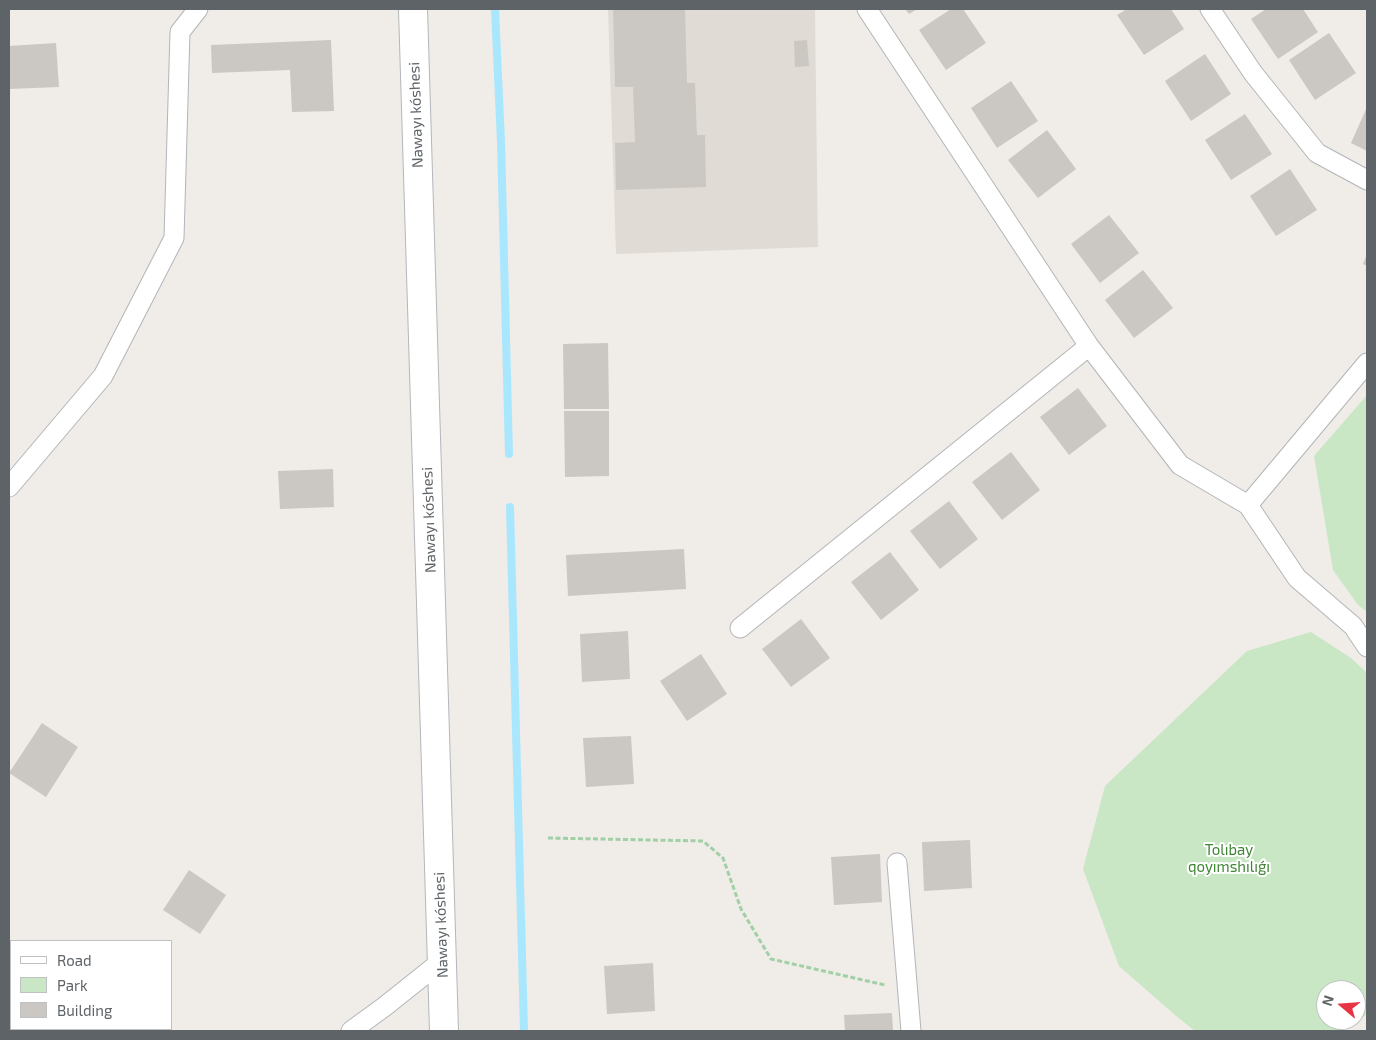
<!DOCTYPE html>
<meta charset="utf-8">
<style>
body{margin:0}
#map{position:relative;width:1376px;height:1040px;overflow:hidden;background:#f0ece7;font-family:"Exo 2",sans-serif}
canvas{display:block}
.frame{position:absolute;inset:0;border:10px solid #5e6367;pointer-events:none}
.legend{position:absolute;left:10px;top:940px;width:162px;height:90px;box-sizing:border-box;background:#fff;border:1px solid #bfc1c2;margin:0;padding:6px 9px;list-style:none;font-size:15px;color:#5e6367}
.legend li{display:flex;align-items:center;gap:10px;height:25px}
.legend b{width:25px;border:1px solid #bfc1c2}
.north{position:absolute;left:1316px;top:980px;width:50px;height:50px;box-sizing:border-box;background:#fff;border:1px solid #bfc1c2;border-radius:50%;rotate:288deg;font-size:14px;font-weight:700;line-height:20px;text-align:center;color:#5e6367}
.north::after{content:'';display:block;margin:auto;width:18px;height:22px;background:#e83544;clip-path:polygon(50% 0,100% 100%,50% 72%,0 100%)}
</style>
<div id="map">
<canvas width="1376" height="1040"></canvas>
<div class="frame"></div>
<ul class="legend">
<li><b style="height:6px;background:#fff"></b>Road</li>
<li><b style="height:14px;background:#c9e7c4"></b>Park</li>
<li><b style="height:14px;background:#cbc7c3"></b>Building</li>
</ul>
<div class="north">N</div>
</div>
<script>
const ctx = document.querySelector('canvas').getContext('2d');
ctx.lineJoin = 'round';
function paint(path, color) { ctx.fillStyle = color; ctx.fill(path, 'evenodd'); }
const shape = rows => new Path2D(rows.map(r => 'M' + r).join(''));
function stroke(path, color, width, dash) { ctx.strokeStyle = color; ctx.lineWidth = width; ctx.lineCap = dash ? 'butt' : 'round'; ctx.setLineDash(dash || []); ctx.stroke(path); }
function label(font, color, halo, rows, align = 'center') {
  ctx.font = font + ' "Exo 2",sans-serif'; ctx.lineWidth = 4; ctx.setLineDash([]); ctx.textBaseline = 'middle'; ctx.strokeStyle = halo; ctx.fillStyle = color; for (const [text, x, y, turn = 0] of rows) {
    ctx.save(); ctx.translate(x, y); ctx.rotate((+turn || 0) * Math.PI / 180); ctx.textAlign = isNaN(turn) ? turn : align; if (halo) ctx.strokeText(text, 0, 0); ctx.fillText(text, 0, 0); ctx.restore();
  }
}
paint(shape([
 [608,9,815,9,818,247,616,254]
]), '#e0dcd5');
paint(shape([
 [1367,395,1367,612,1358,605,1333,570,1314,456],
 [1311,632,1351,658,1367,673,1367,1014,1345,1031,1195,1031,1175,1015,1119,966,1083,869,1105,786,1247,651],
 [1326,990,1356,990,1356,1020,1326,1020]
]), '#c9e7c4');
stroke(shape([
 [495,9,501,142,509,454],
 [510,507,524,1031]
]), '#a9e7fe', 8);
paint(shape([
 [613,9,685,9,687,83,695,83,697,135,705,135,706,187,616,190,615,143,635,142,633,87,615,87],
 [905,9,917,9,909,14],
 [951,9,963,9,986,43,946,70,919,30],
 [1127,9,1171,9,1184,29,1144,55,1117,15],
 [1266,9,1303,9,1318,32,1278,59,1251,19],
 [1329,33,1356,73,1315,100,1289,60],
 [331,40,334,111,292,112,290,70,212,73,211,45],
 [807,40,809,66,795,67,794,41],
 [56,43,59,87,9,89,9,46],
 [1205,54,1231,94,1191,121,1165,81],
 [1011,81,1038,121,997,148,971,108],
 [1367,107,1367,151,1351,143],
 [1245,114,1272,154,1231,180,1205,140],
 [1047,130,1076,169,1038,198,1008,160],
 [1290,169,1317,210,1276,236,1250,196],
 [1109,215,1139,253,1100,283,1071,244],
 [1367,254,1367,266,1363,264],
 [1143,270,1173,308,1134,338,1105,300],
 [608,343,609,409,564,409,563,344],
 [1078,388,1107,426,1069,455,1040,417],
 [564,411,609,411,609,476,565,477],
 [1011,452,1040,490,1002,520,972,482],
 [333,469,334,507,280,509,278,471],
 [949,501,978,539,940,569,910,531],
 [684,549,686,589,568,596,566,555],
 [890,552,919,590,881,620,851,582],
 [801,619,830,658,791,687,762,649],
 [628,631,630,679,582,682,580,634],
 [701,654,727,694,687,721,660,681],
 [42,723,78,747,46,797,9,773],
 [631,736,634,784,586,787,583,738],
 [970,840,972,888,924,891,922,842],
 [880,854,882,902,834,905,831,857],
 [189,870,226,895,200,934,163,910],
 [653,963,655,1011,607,1014,604,966],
 [892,1013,893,1031,845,1031,844,1015]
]), '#cbc7c3');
const street = shape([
 [867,9,1089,346,1180,465,1248,505,1297,578,1353,626,1367,647],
 [1210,9,1253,73,1317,153,1367,180],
 [9,487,103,376,174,238,180,32,198,9],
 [1248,505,1367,363],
 [740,628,1089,346],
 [897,863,911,1031],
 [351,1031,384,1007,443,960]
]);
const secondary = shape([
 [413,9,444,1031]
]);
stroke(street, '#b2b5b9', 21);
stroke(secondary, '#b3b7bb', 30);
stroke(shape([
 [548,838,703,841,723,858,741,909,771,959,885,985]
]), '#a1d0a6', 3, [5, 2.5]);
stroke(street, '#fff', 19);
stroke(secondary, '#fff', 28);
label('15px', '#5e6367', '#fff', [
 ["Nawayı kóshesi",416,115,-92],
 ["Nawayı kóshesi",429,520,-92],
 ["Nawayı kóshesi",441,925,-92]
]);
label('15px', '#408536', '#fff', [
 ["Tolıbay",1229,850],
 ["qoyımshılıǵı",1229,867]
]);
</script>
